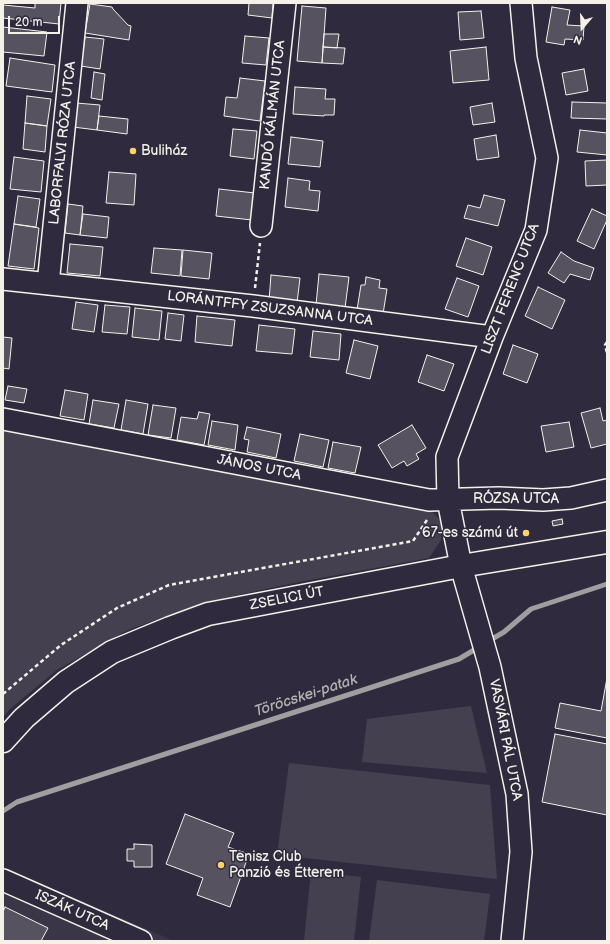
<!DOCTYPE html>
<meta charset="utf-8">
<style>
body{margin:0}
#map{position:relative;width:610px;height:944px;overflow:hidden;background:#2f2a3d;font-family:"Balsamiq Sans",sans-serif}
canvas{display:block}
.frame{position:absolute;inset:0;border:4px solid #f4f1e8;pointer-events:none}
.north{position:absolute;left:562px;top:8px;width:40px;height:40px;-webkit-text-stroke:3px #2f2a3d;paint-order:stroke;rotate:199deg;font-size:11px;font-weight:700;line-height:16px;text-align:center;color:#f4f1e8}
.north::after{content:'';display:block;margin:auto;width:14px;height:18px;background:#f4f1e8;clip-path:polygon(50% 0,100% 100%,50% 72%,0 100%)}
.scale{position:absolute;left:8px;top:16px;width:52px;height:18px;box-sizing:border-box;border:2px solid #f4f1e8;border-top:0;padding-left:5px;font-size:12px;line-height:14px;white-space:nowrap;color:#f4f1e8;-webkit-text-stroke:3px #2f2a3d;paint-order:stroke}
</style>
<div id="map">
<canvas width="610" height="944"></canvas>
<div class="frame"></div>
<div class="north">N</div>
<div class="scale">20 m</div>
</div>
<script>
const ctx = document.querySelector('canvas').getContext('2d');
ctx.lineJoin = 'round';
function paint(path, color) { ctx.fillStyle = color; ctx.fill(path, 'evenodd'); }
const shape = rows => new Path2D(rows.map(r => 'M' + r).join(''));
function stroke(path, color, width, dash) { ctx.strokeStyle = color; ctx.lineWidth = width; ctx.lineCap = dash ? 'butt' : 'round'; ctx.setLineDash(dash || []); ctx.stroke(path); }
function label(font, color, halo, rows, align = 'center') {
  ctx.font = font + ' "Balsamiq Sans",sans-serif'; ctx.lineWidth = 3; ctx.setLineDash([]); ctx.textBaseline = 'middle'; ctx.strokeStyle = halo; ctx.fillStyle = color; for (const [text, x, y, turn = 0] of rows) {
    ctx.save(); ctx.translate(x, y); ctx.rotate((+turn || 0) * Math.PI / 180); ctx.textAlign = isNaN(turn) ? turn : align; if (halo) ctx.strokeText(text, 0, 0); ctx.fillText(text, 0, 0); ctx.restore();
  }
}
paint(shape([
 [3,867,174,941,3,941]
]), '#3b3647');
paint(shape([
 [3,427,425,504,441,521,441,540,429,558,294,583,205,602,128,630,57,670,10,709,3,717],
 [471,706,487,773,362,762,367,719],
 [289,763,490,785,497,879,277,855],
 [311,871,361,877,354,941,304,941],
 [377,880,490,894,484,941,369,941]
]), '#454050');
stroke(shape([
 [487,642,504,632,531,609,607,584],
 [3,811,17,802,459,659,479,647]
]), '#a19ea0', 5);
const building = shape([
 [35,3,61,3,59,24,3,18,3,5,35,8,35,3],
 [249,3,273,3,272,18,248,15,249,3],
 [90,4,112,7,113,9,128,25,131,26,129,40,85,33,90,4],
 [302,6,326,8,322,63,297,61,302,6],
 [552,7,570,10,567,25,584,26,583,40,565,39,564,45,546,42,552,7],
 [481,11,484,38,460,40,458,12,481,11],
 [3,27,47,32,44,56,3,52,3,27],
 [324,34,339,34,337,48,323,47,324,34],
 [245,36,269,38,266,65,242,63,245,36],
 [85,37,104,39,100,69,81,66,85,37],
 [323,47,345,48,343,64,322,63,323,47],
 [486,47,489,80,453,83,450,51,486,47],
 [10,58,55,65,52,92,6,86,10,58],
 [584,69,588,91,566,95,562,73,584,69],
 [94,72,105,74,102,100,91,98,94,72],
 [240,78,265,81,260,121,224,116,226,97,237,98,240,78],
 [295,87,326,89,325,99,335,99,334,115,324,115,324,116,293,114,295,87],
 [27,96,51,99,47,126,25,123,27,96],
 [572,102,607,103,607,119,571,118,572,102],
 [76,103,100,105,97,130,73,127,76,103],
 [492,103,495,122,473,125,470,107,492,103],
 [99,116,128,119,127,134,97,130,99,116],
 [25,123,47,126,45,152,23,149,25,123],
 [233,129,257,131,254,159,230,156,233,129],
 [580,130,607,133,607,155,577,152,580,130],
 [496,135,499,157,477,160,474,139,496,135],
 [291,137,323,141,320,167,288,164,291,137],
 [14,157,44,161,41,192,10,189,14,157],
 [607,160,607,185,586,186,585,161,607,160],
 [109,172,136,174,134,205,106,203,109,172],
 [288,178,310,181,309,190,320,191,318,211,285,207,288,178],
 [219,189,255,193,252,220,216,216,219,189],
 [484,195,505,200,498,226,464,218,468,205,480,208,484,195],
 [18,196,40,199,36,227,14,224,18,196],
 [68,204,83,206,80,235,65,233,68,204],
 [592,209,607,216,607,220,594,249,577,241,592,209],
 [83,214,109,217,107,238,80,235,83,214],
 [14,224,39,228,34,269,8,266,14,224],
 [466,238,492,247,483,275,456,266,466,238],
 [70,244,103,247,100,276,67,273,70,244],
 [154,248,182,250,180,276,151,273,154,248],
 [183,250,212,253,209,279,181,276,183,250],
 [561,252,574,261,594,268,590,280,570,274,564,283,548,273,561,252],
 [319,274,349,277,345,308,316,305,319,274],
 [271,275,300,278,297,303,269,301,271,275],
 [366,277,380,280,379,288,387,289,383,314,357,310,361,285,365,285,366,277],
 [457,278,479,286,468,317,445,309,457,278],
 [538,287,565,300,552,329,525,316,538,287],
 [76,302,98,305,94,332,72,329,76,302],
 [105,305,130,307,127,334,102,332,105,305],
 [135,308,162,311,159,340,132,337,135,308],
 [168,313,184,315,181,341,165,339,168,313],
 [197,316,235,320,232,346,195,342,197,316],
 [259,325,295,329,292,354,256,351,259,325],
 [313,331,341,334,339,360,310,357,313,331],
 [3,337,12,338,9,369,3,368,3,337],
 [354,340,378,346,370,379,346,373,354,340],
 [513,345,538,354,527,383,503,374,513,345],
 [427,355,454,364,444,391,418,382,427,355],
 [8,386,27,389,24,403,5,400,8,386],
 [65,390,88,394,84,420,60,416,65,390],
 [93,400,119,404,114,428,89,424,93,400],
 [126,400,148,404,143,434,121,430,126,400],
 [153,405,176,408,171,438,148,435,153,405],
 [600,408,603,421,607,420,607,444,591,448,581,413,600,408],
 [199,412,210,414,204,445,177,440,181,417,197,419,199,412],
 [212,421,238,425,235,450,208,445,212,421],
 [569,422,574,447,546,452,541,426,569,422],
 [412,425,426,448,416,454,419,459,407,466,404,461,392,468,378,445,412,425],
 [247,427,281,434,276,458,247,452,249,440,244,439,247,427],
 [300,434,329,440,323,467,294,461,300,434],
 [333,442,361,447,355,473,328,468,333,442],
 [562,519,563,524,553,526,552,521,562,519],
 [607,678,607,738,555,728,560,703,601,711,607,678],
 [555,734,607,744,607,815,542,802,555,734],
 [185,814,234,833,228,847,249,854,230,907,197,895,203,878,166,864,185,814],
 [134,844,152,845,152,867,134,867,134,861,127,861,127,849,134,849,134,844],
 [5,907,48,928,41,941,3,941,3,912,5,907]
]);
paint(building, '#56525f');
stroke(building, '#f4f1e8', 1);
const street = shape([
 [261,226,285,3],
 [3,279,253,306,492,337],
 [48,284,77,3],
 [3,419,429,500,499,498,543,500,571,498,607,490],
 [3,880,141,941],
 [512,941,521,852,517,794,490,667,461,566,448,500,447,457,492,337,536,230,547,158,526,58,521,3]
]);
const primary = shape([
 [3,741,24,718,66,682,112,652,170,628,208,614,461,566,607,542]
]);
stroke(street, '#f4f1e8', 24);
stroke(primary, '#f4f1e8', 25);
stroke(shape([
 [255,288,260,243],
 [607,342,605,345,607,353],
 [3,694,61,645,117,608,169,585,413,541,427,520,427,519]
]), '#f4f1e8', 2.5, [4, 3]);
stroke(street, '#2f2a3d', 21);
stroke(primary, '#2f2a3d', 22);
for (const [x, y, r, color] of [
 [133,151,4,"#ffd166"],
 [526,533,4,"#ffd166"],
 [221,865,4,"#ffd166"]
]) { const dot = new Path2D(); dot.arc(x, y, r, 0, 2 * Math.PI); ctx.fillStyle = color; ctx.fill(dot); stroke(dot, '#2f2a3d', 1.5); }
label('14px', '#f4f1e8', '#2f2a3d', [
 ["KANDÓ KÁLMÁN UTCA",273,115,-84],
 ["LABORFALVI RÓZA UTCA",63,143,-84],
 ["LISZT FERENC UTCA",511,289,-69],
 ["LORÁNTFFY ZSUZSANNA UTCA",270,309,7],
 ["JÁNOS UTCA",259,468,11],
 ["RÓZSA UTCA",516,499],
 ["ZSELICI ÚT",287,599,-11],
 ["VASVÁRI PÁL UTCA",505,740,79],
 ["ISZÁK UTCA",72,911,24]
]);
label('14px', '#f4f1e8', '#2f2a3d', [
 ["Buliház",141,151],
 ["67-es számú út",518,533,"right"],
 ["Tenisz Club",229,857],
 ["Panzió és Étterem",229,873]
], 'left');
label('italic 15px', '#b6b2b2', '#2f2a3d', [
 ["Töröcskei-patak",306,696,-18]
]);
</script>
